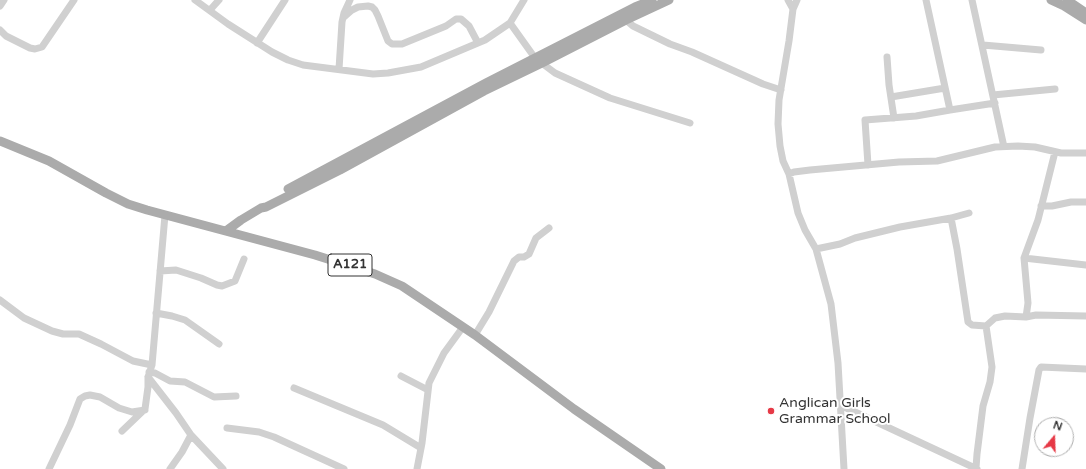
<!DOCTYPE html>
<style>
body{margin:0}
#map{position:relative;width:1086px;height:469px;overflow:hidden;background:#fff;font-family:"Varela Round",sans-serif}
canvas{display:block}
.north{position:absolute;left:1034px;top:417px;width:40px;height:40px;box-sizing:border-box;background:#fff;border:1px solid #adadad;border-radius:50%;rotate:19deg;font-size:11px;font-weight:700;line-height:16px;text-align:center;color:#333}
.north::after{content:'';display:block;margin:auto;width:14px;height:18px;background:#e63946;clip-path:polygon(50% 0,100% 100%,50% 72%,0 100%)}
</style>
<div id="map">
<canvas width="1086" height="469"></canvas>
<div class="north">N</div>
</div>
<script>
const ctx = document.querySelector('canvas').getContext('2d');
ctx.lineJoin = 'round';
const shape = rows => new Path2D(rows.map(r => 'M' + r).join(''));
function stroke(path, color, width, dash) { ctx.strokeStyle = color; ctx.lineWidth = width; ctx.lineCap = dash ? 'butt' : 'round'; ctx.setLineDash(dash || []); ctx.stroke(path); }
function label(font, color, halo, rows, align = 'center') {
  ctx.font = font + ' "Varela Round",sans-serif'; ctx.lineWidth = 4; ctx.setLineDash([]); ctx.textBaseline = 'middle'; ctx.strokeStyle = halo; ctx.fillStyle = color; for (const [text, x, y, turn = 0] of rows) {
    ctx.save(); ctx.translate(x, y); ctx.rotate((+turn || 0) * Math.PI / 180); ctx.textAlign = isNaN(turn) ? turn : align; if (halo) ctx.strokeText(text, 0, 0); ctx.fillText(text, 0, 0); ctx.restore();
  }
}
stroke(shape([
 [195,0,228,24,272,52,288,60,303,65,373,74,388,73,421,67,485,40,510,23,524,0],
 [788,0,793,9],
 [797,0,793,9,789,41,779,100,778,124,780,146,783,161,789,174,798,213,805,230,816,249,831,304,838,363,844,469],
 [972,0,1004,147],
 [0,6,4,0],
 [210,10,219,0],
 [343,18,352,10,358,7,368,6,372,7,375,10,378,16,388,41,392,44,402,44,446,26,456,19,461,19,469,26,478,43],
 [626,20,633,26,670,44,692,52,763,84,781,90],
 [510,23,535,58,555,73,610,98,690,123],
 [0,30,6,36,30,48,35,49,42,47,74,0],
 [257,43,285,0],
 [983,45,1041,50],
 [887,57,889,85,894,118],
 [339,69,342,22,344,13,350,0],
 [993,95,1055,89],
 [891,97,945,88],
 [950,110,995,103],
 [868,165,865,120,916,116,950,110,926,0],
 [789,174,794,172,810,170,899,162,937,161,995,147,1018,146,1035,147,1061,153,1086,153],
 [1041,206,1052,206,1071,202,1086,202],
 [951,218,957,249,968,322,972,325,986,326],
 [816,249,840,244,855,238,900,227,951,218,969,213],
 [1024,258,1086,265],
 [160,271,176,270,201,278,217,285,222,286,235,281,244,259],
 [0,300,24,318,52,331,63,334,79,334,101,344,133,361,152,365],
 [156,313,172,316,185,320,219,344],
 [1026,317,1028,303,1024,258,1038,220,1055,152],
 [986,326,995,318,1005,316,1026,317,1036,315,1086,316],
 [475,335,489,312,514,261,519,257,524,257,529,254,536,238,549,228],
 [149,372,155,373,170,381,185,382,214,397,236,396],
 [401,376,428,390],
 [148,377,176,413,191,435,223,469],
 [294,388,383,425,421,448],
 [840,405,977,469],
 [227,428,259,432,274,437,344,469],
 [122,431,145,409,148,387,148,377,152,365,165,215],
 [976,468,977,454,983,406,990,382,992,367,986,326],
 [49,469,70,425,80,399,85,396,90,395,100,397,119,408,132,412,145,410],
 [170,469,182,452,191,435],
 [417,469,422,443,429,383,444,353,463,327],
 [1022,469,1030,418,1039,370,1041,367,1086,369]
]), '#d0d0d0', 7);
stroke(shape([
 [1051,0,1064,6,1086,20],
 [1067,0,1086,13],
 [0,141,49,161,106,193,128,204,147,210,315,255,375,274,402,286,475,335,574,409,661,469],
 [288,189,486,83,635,7,652,0],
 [226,231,241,220,261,208,266,207,340,170,484,91,542,63,626,20,669,0]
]), '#ababab', 9);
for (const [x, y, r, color] of [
 [771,411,4,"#e63946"]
]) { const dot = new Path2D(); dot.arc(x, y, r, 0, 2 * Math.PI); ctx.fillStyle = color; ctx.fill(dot); stroke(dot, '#fff', 1.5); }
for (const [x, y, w] of [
 [350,265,44]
]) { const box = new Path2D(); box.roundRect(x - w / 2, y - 11, w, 22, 3); ctx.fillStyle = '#fff'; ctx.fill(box); stroke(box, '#333', 1); }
label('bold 13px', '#333', null, [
 ["A121",350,265]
]);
label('14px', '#333', '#fff', [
 ["Anglican Girls",779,403],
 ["Grammar School",779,419]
], 'left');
</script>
